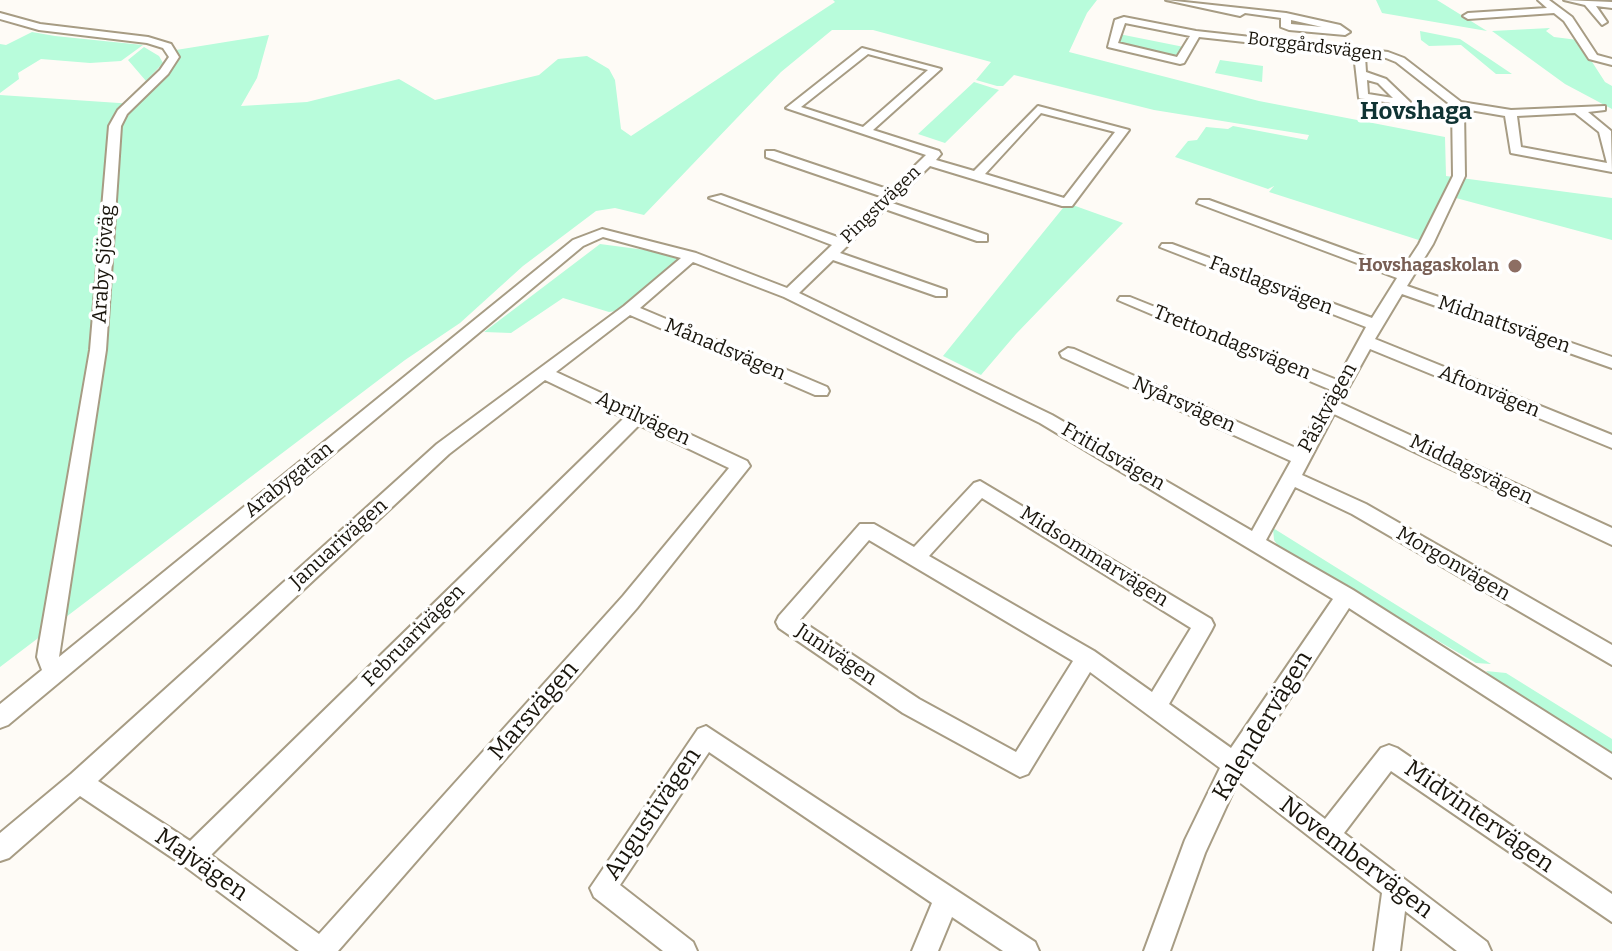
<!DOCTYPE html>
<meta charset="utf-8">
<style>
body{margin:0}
canvas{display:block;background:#fefbf6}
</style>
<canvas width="1612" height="951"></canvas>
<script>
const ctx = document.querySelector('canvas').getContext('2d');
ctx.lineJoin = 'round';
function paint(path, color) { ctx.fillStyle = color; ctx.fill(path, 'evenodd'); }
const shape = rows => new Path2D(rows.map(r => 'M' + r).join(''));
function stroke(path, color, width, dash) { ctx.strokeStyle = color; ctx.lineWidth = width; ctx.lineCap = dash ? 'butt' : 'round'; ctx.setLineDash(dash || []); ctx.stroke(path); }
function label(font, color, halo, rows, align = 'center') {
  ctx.font = font + ' Bitter,serif'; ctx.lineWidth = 7; ctx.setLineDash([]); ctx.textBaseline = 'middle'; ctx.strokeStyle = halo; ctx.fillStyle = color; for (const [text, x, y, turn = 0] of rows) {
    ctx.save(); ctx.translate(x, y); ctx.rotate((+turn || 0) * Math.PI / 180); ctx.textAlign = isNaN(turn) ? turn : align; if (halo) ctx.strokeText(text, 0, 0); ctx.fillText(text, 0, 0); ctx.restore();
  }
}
paint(shape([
 [833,0,1097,0,1087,13,1069,52,1259,101,1445,137,1446,176,1612,198,1612,240,1456,198,1428,243,1269,192,1274,186,1268,189,1175,157,1188,141,1197,140,1206,127,1228,129,1233,126,1307,140,1309,135,1154,110,1014,75,1003,86,997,86,976,80,991,62,873,30,832,30,781,72,644,215,615,208,596,211,523,266,460,323,405,360,0,667,0,95,134,104,177,62,176,50,269,35,257,78,241,106,307,102,399,79,435,100,539,75,558,59,587,56,609,69,615,80,621,129,631,136,835,2],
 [1376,0,1437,0,1487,31,1382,13],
 [1550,28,1546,31,1554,37,1578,40,1605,82,1612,86,1612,109,1565,84,1492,31],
 [1420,31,1460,39,1512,74,1496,74,1461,45,1429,46,1421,40],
 [32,32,55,36,143,45,121,61,90,63,41,59,18,73,19,79,0,93,0,44,6,45],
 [1119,34,1184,47,1174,59,1117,44],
 [144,47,159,56,163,63,146,81,128,60],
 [1220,60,1263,66,1262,82,1215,73],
 [974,82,999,90,945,143,918,134],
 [1067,203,1123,223,1016,334,981,375,943,356],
 [600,244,691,256,629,309,609,312,563,298,511,333,484,332],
 [1273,528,1491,664,1476,663,1280,549,1274,540],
 [1486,671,1506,673,1612,739,1612,760,1500,687]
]), '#b8fcdb');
const minor = shape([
 [1166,0,1286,13,1340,25,1350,32,1345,35,1289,30,1281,27,1281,18,1245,13,1240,16,1166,0],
 [1291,20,1322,27,1291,24,1291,20],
 [1538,0,1549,0,1572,17,1597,55,1612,59,1612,65,1589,59,1564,21,1554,13,1468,19,1463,16,1468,13,1547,8,1538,0],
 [1564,0,1612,2,1612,8,1596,6,1607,22,1602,25,1585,5,1564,0],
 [0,13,40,24,148,37,171,44,179,57,168,74,127,114,121,126,106,350,59,657,573,240,602,229,696,253,787,288,832,245,709,198,721,195,840,238,883,197,766,157,766,151,774,151,890,190,926,155,786,108,862,48,941,69,873,130,939,151,941,154,936,160,974,171,1038,106,1129,130,1072,206,1062,206,930,166,892,203,987,235,987,241,977,241,885,209,840,253,946,290,946,296,936,296,833,260,799,293,1052,415,1252,531,1291,461,1062,357,1060,353,1068,348,1074,349,1298,449,1331,390,1118,300,1120,297,1130,297,1337,380,1366,327,1160,247,1162,244,1172,244,1372,318,1397,278,1197,203,1199,200,1209,200,1402,270,1419,244,1453,176,1452,106,1396,62,1386,58,1365,56,1366,72,1386,79,1410,102,1410,106,1359,98,1354,54,1199,37,1184,63,1180,64,1108,47,1115,20,1124,17,1196,31,1388,52,1404,58,1461,102,1511,110,1605,106,1605,110,1588,112,1611,131,1612,172,1511,153,1505,116,1464,109,1465,176,1433,244,1407,286,1612,357,1612,368,1402,294,1375,339,1612,435,1612,448,1370,349,1340,403,1612,528,1612,545,1334,414,1302,475,1366,504,1612,645,1612,665,1352,514,1295,487,1266,540,1353,590,1612,754,1612,778,1349,608,1249,761,1325,819,1381,748,1389,745,1397,748,1612,894,1612,922,1391,771,1344,833,1487,942,1491,951,1457,951,1405,911,1400,951,1374,951,1382,893,1238,781,1205,853,1170,951,1144,951,1185,840,1220,768,1090,672,1028,774,1020,777,903,713,779,628,776,622,779,616,860,524,874,524,914,547,974,483,980,481,1211,619,1214,625,1211,631,1169,704,1231,748,1333,599,1040,423,784,297,693,262,640,308,827,387,829,391,827,395,815,395,630,315,556,372,747,461,750,466,637,608,338,951,299,951,183,865,80,796,9,858,0,861,0,833,71,774,437,444,624,306,681,258,603,237,583,246,8,725,0,728,0,704,42,670,37,657,39,644,90,350,109,126,118,110,160,70,169,57,163,48,147,43,39,30,0,19,0,13],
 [1125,23,1190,36,1177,57,1118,43,1125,23],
 [868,54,928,70,863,127,801,107,868,54],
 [1367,80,1378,83,1393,98,1368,94,1367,80],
 [1041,113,1115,132,1064,198,985,174,1041,113],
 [1575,113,1599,132,1607,163,1521,147,1517,116,1575,113],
 [545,380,624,418,190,841,98,781,449,454,545,380],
 [639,425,729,468,623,596,319,934,211,855,639,425],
 [982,498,1191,628,1152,692,1094,651,929,556,982,498],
 [869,540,1073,661,1016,752,919,699,800,620,869,540],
 [706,726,1035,942,1039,951,1003,951,952,917,938,951,912,951,932,903,709,752,620,885,693,942,697,951,663,951,594,897,590,888,698,729,706,726]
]);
stroke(minor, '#a79c84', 4);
paint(minor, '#fff');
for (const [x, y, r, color] of [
 [1515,266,8,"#8d6e63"]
]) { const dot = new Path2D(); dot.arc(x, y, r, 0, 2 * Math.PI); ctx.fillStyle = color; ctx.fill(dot); stroke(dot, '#fff', 3); }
label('18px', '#19150c', '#fff', [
 ["Borggårdsvägen",1315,47,7],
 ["Pingstvägen",881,205,-44]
]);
label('bold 18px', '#785e54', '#fff', [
 ["Hovshagaskolan",1499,266]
], 'right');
label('20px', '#19150c', '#fff', [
 ["Araby Sjöväg",104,264,-86],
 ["Fastlagsvägen",1271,286,21],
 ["Midnattsvägen",1504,325,19],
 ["Trettondagsvägen",1232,343,22],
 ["Månadsvägen",725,350,23],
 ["Aftonvägen",1489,392,22],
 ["Nyårsvägen",1184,405,24],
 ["Påskvägen",1328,408,-61],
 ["Aprilvägen",643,419,25],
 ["Fritidsvägen",1113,457,30],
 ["Middagsvägen",1471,470,26],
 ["Arabygatan",289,480,-39],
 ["Januarivägen",339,544,-42],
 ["Midsommarvägen",1094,557,32],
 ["Morgonvägen",1453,564,30],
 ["Februarivägen",414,636,-45],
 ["Junivägen",836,655,34]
]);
label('bold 24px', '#0f3333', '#fff', [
 ["Hovshaga",1416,112]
]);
label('24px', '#19150c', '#fff', [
 ["Marsvägen",534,711,-49],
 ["Kalendervägen",1263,726,-59],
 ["Augustivägen",653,814,-56],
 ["Midvintervägen",1479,817,35],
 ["Novembervägen",1356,858,37],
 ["Majvägen",201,865,35]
]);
</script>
